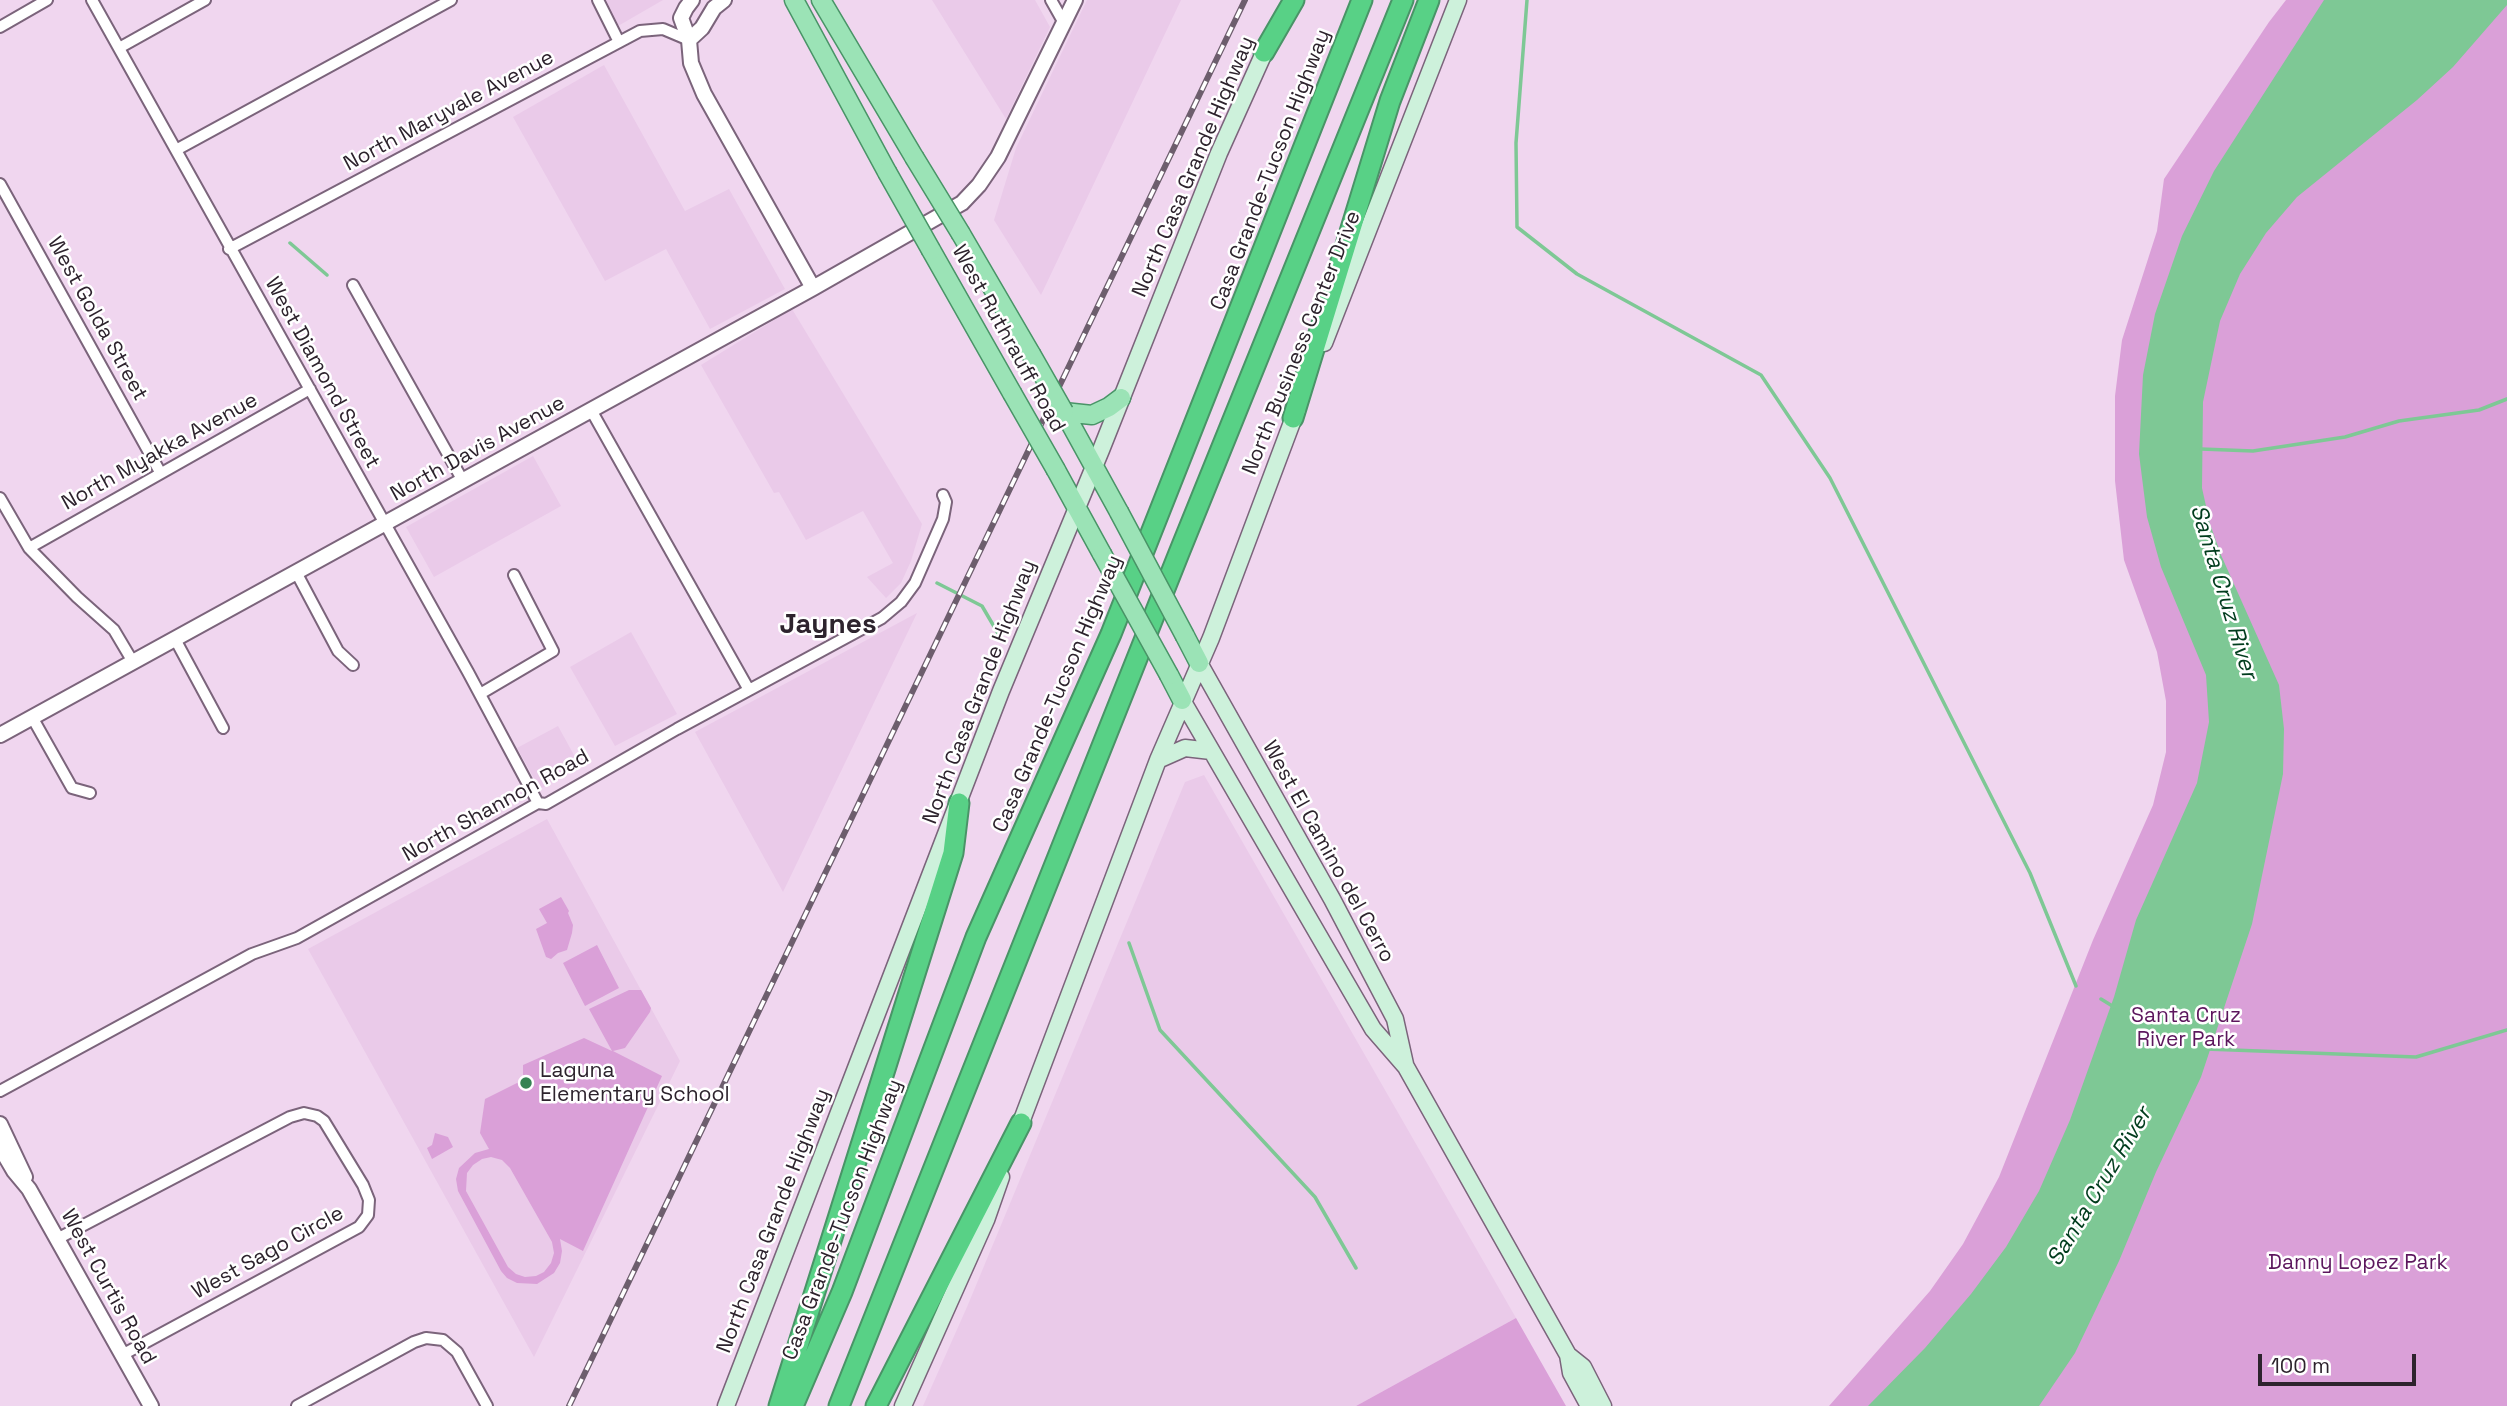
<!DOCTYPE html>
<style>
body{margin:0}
#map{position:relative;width:2507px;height:1406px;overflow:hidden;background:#f0d6ef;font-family:"Space Grotesk",sans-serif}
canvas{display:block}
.scale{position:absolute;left:2258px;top:1354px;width:158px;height:32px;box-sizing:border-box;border:4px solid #2d232d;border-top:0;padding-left:9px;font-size:21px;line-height:24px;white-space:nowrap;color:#2d232d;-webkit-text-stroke:5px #fff;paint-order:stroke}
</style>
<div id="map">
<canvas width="2507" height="1406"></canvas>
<div class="scale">100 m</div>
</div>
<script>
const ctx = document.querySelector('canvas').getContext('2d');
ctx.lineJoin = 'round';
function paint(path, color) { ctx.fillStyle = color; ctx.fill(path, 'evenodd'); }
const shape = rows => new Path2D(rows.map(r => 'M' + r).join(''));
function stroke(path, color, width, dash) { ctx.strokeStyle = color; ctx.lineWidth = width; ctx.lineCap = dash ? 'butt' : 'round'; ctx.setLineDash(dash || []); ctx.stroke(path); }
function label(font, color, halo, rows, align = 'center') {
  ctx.font = font + ' "Space Grotesk",sans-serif'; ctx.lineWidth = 5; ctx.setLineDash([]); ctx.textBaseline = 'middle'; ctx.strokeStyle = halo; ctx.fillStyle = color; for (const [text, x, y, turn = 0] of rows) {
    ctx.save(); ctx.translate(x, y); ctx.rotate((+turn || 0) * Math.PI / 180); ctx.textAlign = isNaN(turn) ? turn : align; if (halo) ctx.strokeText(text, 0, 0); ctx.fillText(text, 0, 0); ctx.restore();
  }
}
paint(shape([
 [604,0,663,0,618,26],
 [932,0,1035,0,1050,27,1006,119],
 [1087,0,1181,0,1041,295,994,220,1016,148],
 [604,65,685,211,729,189,785,289,710,329,666,249,605,281,513,117],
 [792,309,922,524,911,561,901,583,886,598,867,577,893,563,863,511,806,540,779,492,774,493,701,365],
 [533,456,561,506,434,577,406,527],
 [917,613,783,892,695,732],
 [631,632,677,714,615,746,570,667],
 [558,726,580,766,540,789,517,748],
 [1204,775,1516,1318,1356,1406,923,1406,967,1307,1185,782],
 [547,819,680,1061,534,1357,308,949]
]), '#eacae9');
paint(shape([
 [2286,0,2507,0,2507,1406,1829,1406,1930,1291,1963,1244,1999,1177,2093,940,2153,805,2166,752,2166,701,2157,652,2124,560,2115,481,2115,396,2122,340,2157,231,2164,179,2269,22],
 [561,897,569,911,568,913,573,925,572,933,567,950,558,953,551,959,546,957,536,929,547,923,539,909],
 [597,945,619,988,585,1006,563,963],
 [629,990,641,990,651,1008,650,1012,625,1048,613,1051,662,1076,583,1251,560,1239,562,1251,560,1263,554,1273,537,1284,517,1283,507,1278,501,1271,458,1191,456,1179,459,1168,475,1153,489,1149,480,1133,485,1099,523,1080,523,1065,584,1038,612,1051,589,1009],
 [491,1157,502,1160,510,1168,552,1242,554,1253,551,1263,544,1272,536,1276,525,1277,516,1274,508,1267,466,1191,467,1173,473,1165,482,1159],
 [435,1133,448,1137,453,1147,432,1159,427,1148,432,1145],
 [1516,1318,1566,1406,1356,1406]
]), '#daa0d8');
paint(shape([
 [2324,0,2507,0,2507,5,2453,67,2417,100,2297,197,2266,233,2240,274,2220,321,2203,402,2202,488,2210,524,2221,555,2279,685,2284,729,2283,774,2252,924,2201,1077,2156,1172,2119,1261,2075,1353,2039,1406,1868,1406,1925,1348,1971,1294,2006,1247,2039,1191,2070,1120,2114,997,2136,920,2197,783,2209,722,2206,675,2161,567,2147,517,2139,454,2143,375,2155,314,2182,236,2214,171]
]), '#7ec895');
stroke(shape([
 [1527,0,1516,143,1517,227,1577,274,1761,375,1830,478,2030,873,2076,986],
 [290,243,327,275],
 [2201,449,2253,451,2345,437,2399,421,2479,410,2507,399],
 [937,583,982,606,999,635],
 [1129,943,1160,1030,1315,1197,1356,1268],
 [2101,999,2114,1007],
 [2206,1049,2416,1057,2507,1030]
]), '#7ec895', 3.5);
const minor = shape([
 [92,0,468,672,538,803],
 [598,0,619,42],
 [1051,0,1064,23],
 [0,27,47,0],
 [119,48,205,0],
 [176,150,451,0],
 [0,184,160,472],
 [229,249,640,31,663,29,689,40],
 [353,285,463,481],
 [591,410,749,690],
 [0,498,29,548,77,597,114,630,133,662],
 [29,548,310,389],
 [296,572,338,651,353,665],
 [175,639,223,728],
 [480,694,553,651,514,575],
 [32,717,72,788,90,793],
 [0,1091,252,954,297,938,529,808,538,803,546,804,677,729,882,618,901,602,915,583,943,519,946,502,943,495],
 [57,1239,290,1117,304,1113,317,1116,324,1121,363,1185,369,1200,368,1215,359,1227,122,1355],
 [297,1406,414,1342,426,1338,443,1340,457,1352,487,1406]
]);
const tertiary = shape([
 [692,0,686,8,681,18,689,40,691,63,704,94,813,288],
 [689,40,702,28,714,8,724,0],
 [0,735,813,288,962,203,979,185,998,157,1075,0],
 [0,1124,25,1177],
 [0,1147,14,1171,29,1189,151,1406]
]);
const secondary = shape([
 [1324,343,1458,0],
 [1199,663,1332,899,1395,1019,1405,1064],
 [1182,700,1373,1029,1406,1067,1568,1355,1571,1373,1589,1406],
 [1158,760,1185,748,1211,751],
 [1017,1133,1158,760,1211,638,1297,409],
 [1568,1355,1583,1367,1603,1406],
 [726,1406,1001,691,1101,450,1219,153,1268,44],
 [903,1406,986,1220,1001,1177]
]);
const primary = shape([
 [794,0,887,172],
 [821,0,914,157],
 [961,234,1031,354],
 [931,250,1012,393],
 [1064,412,1119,512],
 [1064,412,1092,415,1109,407,1121,398],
 [1056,470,1102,554],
 [1185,636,1199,663],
 [1169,675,1182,700]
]);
const motorway = shape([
 [1264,52,1294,0],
 [1293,418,1390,101,1429,0],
 [779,1406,953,853,959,803],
 [793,1406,842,1292,976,937,1111,634,1362,0],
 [839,1406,1179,553,1403,0],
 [876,1406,1021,1123]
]);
stroke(minor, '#7b647b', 14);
stroke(tertiary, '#7b647b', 18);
stroke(secondary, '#7b647b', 19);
stroke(primary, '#499467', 21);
stroke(motorway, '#499467', 23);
stroke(minor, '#fff', 10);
stroke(tertiary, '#fff', 14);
stroke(secondary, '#cdf1db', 16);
stroke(primary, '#9be3b6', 18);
stroke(motorway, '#58d186', 19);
const rail = shape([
 [569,1406,1245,0]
]);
stroke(rail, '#6d5e6d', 6);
stroke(rail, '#fff', 3.5, [10]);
const primaryBridge = shape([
 [914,157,961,234],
 [887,172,931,250],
 [1031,354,1064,412],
 [1012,393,1056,470],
 [1119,512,1185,636],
 [1102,554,1169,675]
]);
stroke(primaryBridge, '#499467', 21, []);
stroke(primaryBridge, '#9be3b6', 18);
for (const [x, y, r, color] of [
 [526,1083,7,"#358353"]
]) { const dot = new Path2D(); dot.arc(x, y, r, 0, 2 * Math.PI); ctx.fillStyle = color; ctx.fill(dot); stroke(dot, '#fff', 2.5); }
label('21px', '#2d232d', '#fff', [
 ["North Maryvale Avenue",449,111,-28],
 ["North Casa Grande Highway",1194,167,-67],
 ["Casa Grande-Tucson Highway",1271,170,-69],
 ["West Golda Street",97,319,61],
 ["West Ruthrauff Road",1008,339,61],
 ["North Business Center Drive",1302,343,-68],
 ["West Diamond Street",322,373,61],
 ["North Davis Avenue",478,449,-29],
 ["North Myakka Avenue",160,452,-29],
 ["North Casa Grande Highway",980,692,-69],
 ["Casa Grande-Tucson Highway",1058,694,-67],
 ["North Shannon Road",496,806,-29],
 ["West El Camino del Cerro",1328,852,61],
 ["Casa Grande-Tucson Highway",843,1220,-69],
 ["North Casa Grande Highway",774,1221,-69],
 ["West Sago Circle",268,1253,-29],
 ["West Curtis Road",108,1287,61]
]);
label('21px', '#5c165d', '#fff', [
 ["Santa Cruz",2186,1016],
 ["River Park",2186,1040],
 ["Danny Lopez Park",2358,1263]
]);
label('21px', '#2d232d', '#fff', [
 ["Laguna",540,1071],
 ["Elementary School",540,1095]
], 'left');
label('italic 23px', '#003c1d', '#fff', [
 ["Santa Cruz River",2223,592,73],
 ["Santa Cruz River",2100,1187,-59]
]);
label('bold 28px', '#2d232d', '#fff', [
 ["Jaynes",828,625]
]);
</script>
